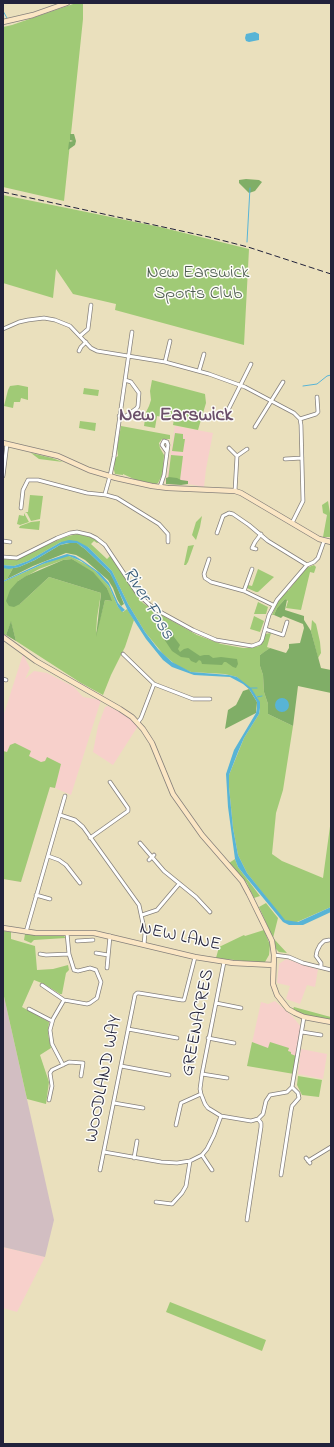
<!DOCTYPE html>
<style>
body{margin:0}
#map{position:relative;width:334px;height:1447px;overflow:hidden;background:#eae0bd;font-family:"Indie Flower",sans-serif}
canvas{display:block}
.frame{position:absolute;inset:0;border:4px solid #22223b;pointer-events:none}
</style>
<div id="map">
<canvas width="334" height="1447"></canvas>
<div class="frame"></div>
</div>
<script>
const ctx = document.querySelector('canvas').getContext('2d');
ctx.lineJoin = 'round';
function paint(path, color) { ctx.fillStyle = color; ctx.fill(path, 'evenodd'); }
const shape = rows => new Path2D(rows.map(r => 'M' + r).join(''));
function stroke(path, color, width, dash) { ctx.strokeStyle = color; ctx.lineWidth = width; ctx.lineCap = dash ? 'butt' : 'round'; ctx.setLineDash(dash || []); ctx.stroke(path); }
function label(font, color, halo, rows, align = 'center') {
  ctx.font = font + ' "Indie Flower",sans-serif'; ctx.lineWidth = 3; ctx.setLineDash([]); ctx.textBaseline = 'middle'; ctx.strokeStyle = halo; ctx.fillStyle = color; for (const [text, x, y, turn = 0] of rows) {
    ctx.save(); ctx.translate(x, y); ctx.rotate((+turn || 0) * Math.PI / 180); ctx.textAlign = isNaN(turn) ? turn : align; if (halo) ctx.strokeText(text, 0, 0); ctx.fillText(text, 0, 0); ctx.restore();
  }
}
paint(shape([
 [175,426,213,433,206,469,204,487,188,484,181,485,170,485,165,482,167,477],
 [23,654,30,668,25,679,34,671,47,673,74,687,83,697,101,700,71,795,55,788,50,787,21,882,3,879,3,717],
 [108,706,126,715,138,726,113,765,93,752,98,726,105,707],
 [286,959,318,969,315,987,307,985,300,1004,286,999,290,986,277,983,279,964],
 [275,1001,293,1017,301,1027,296,1056,247,1066,261,1002,268,1004],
 [301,1049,327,1054,323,1079,298,1074],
 [3,1247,45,1257,17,1312,3,1308]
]), '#f7d0cb');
paint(shape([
 [3,992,54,1220,45,1257,3,1247]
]), '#d2bec2');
paint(shape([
 [76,3,83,3,83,19,64,201,3,187,3,27,12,25],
 [3,195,160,227,249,249,244,345,115,310,116,304,73,294,56,269,53,298,3,283],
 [152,380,205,394,206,403,198,430,173,425,174,419,157,416,155,428,144,426,146,412,149,406,151,400,150,391],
 [18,385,28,387,28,400,21,398,20,402,14,402,13,408,4,406,8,390,10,386],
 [84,388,99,390,98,396,83,394],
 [80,421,96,423,95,431,79,428],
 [121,426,170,435,170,439,162,439,159,443,160,448,164,455,163,473,158,483,156,484,136,480,123,474,123,475,115,474,114,470,115,458,118,456,117,448],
 [175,433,183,434,183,439,185,439,183,452,172,451],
 [31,453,52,458,63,462,39,459],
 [171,455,183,456,180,480,168,479],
 [30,495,43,496,40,519,31,521,27,513,25,512,28,512],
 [328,501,331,519,331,537,323,537,327,515,323,513,322,505],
 [24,513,29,522,20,525,17,524,19,515,24,516],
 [202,516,200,527,196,540,192,535,196,522],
 [40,521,39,530,19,528,20,526,31,522],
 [77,534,90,537,99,542,97,543,94,541,91,544,107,559,110,556,110,554,136,595,143,603,158,613,197,635,221,644,243,648,250,648,259,646,263,641,265,634,271,633,267,647,270,648,260,655,260,666,263,675,264,692,268,704,268,714,293,726,283,790,276,813,272,854,282,861,323,878,331,819,331,907,297,922,289,922,284,920,247,873,238,855,233,828,229,787,229,775,244,738,259,714,260,708,257,697,237,677,225,674,191,672,177,666,163,654,145,632,128,604,112,571,88,547,61,542,28,561,14,566,3,565,3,559,14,560,65,537],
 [194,545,188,562,186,565,184,565,188,546],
 [64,556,69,556,74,558,89,566,95,571,109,586,118,607,123,612,127,609,134,620,125,647,111,675,103,695,81,683,16,641,11,622,6,635,3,634,3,582,43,564],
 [72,559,93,573,107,588,111,601,105,600,96,634,97,618,101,593,49,577,20,604,18,581,39,569,63,560],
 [314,565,316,567,314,573,310,572,301,610,286,608,288,601,285,599,277,608,274,615,272,615,277,603,281,597,286,591,288,591,306,568],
 [3,568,13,568,7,579,3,581],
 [258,569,274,577,258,592,256,592,247,588,248,585,252,586],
 [258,602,268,607,266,614,254,614],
 [254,616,264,621,260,632,250,629],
 [312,620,316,624,320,642,321,653,318,658,311,631],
 [15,743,31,751,29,756,41,762,45,761,47,757,61,764,55,788,50,787,21,882,3,879,3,751,7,752,10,745],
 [235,859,238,867,260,896,254,898,247,883,229,863],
 [266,903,278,918,273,938,259,907],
 [264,930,270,945,269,955,265,962,253,962,216,958,219,947,244,935,245,936],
 [3,931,11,932,11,939,35,946,37,970,53,969,68,965,69,970,66,973,62,994,60,994,44,984,34,980,22,1007,49,1022,48,1034,51,1048,40,1055,49,1082,46,1104,27,1099,3,992],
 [25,934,46,936,64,936,66,938,34,940,31,943,24,940],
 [274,939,287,953,279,952,276,949],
 [294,1007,327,1016,331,1017,331,1021,307,1016,295,1011,293,1009],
 [252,1042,268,1048,270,1042,289,1048,288,1051,291,1052,291,1054,296,1056,294,1074,247,1066],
 [298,1076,322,1080,319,1097,302,1095,297,1085],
 [170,1302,266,1340,262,1351,166,1312]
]), '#a0ca76');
paint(shape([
 [70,134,74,134,76,141,75,145,68,150,69,142,73,141,70,140],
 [246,179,259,180,262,182,255,191,249,193,239,183,239,180],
 [169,477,177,478,181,480,188,481,188,484,181,485,166,484,166,478],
 [75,542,85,549,110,573,115,582,124,604,121,606,117,599,113,588,108,580,85,560,76,555,66,553,33,566,7,579,13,568,19,567,35,560,60,545],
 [72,559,93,572,107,588,112,601,105,600,96,637,101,593,49,577,20,604,14,607,9,606,6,601,10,590,18,581,26,576,63,560],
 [285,599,287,600,285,610,304,616,304,620,311,631,321,668,331,670,331,693,298,686,293,726,268,714,268,704,264,692,263,675,260,666,260,655,264,652,270,648,286,653,289,648,289,644,300,643,304,628,303,624,283,616,281,618,274,615,277,608],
 [11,621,16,641,6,635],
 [169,628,173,632,174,637,180,645,178,649,180,652,184,649,188,648,200,656,204,655,209,655,213,658,221,657,237,659,238,664,236,668,233,667,226,662,224,662,222,665,202,664,201,661,199,660,196,663,191,661,189,658,181,657,172,651,160,633,162,630],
 [249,689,257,702,256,713,225,729,228,710,236,705,243,691]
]), '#80ae67');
paint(shape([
 [255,32,259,34,259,40,249,42,246,41,245,38,246,34],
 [69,540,77,541,88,547,112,571,128,604,145,632,158,649,172,662,191,672,229,675,237,677,251,688,260,702,260,708,259,714,244,738,238,752,229,775,229,787,233,828,238,855,247,873,285,920,298,922,331,907,331,912,303,925,289,925,283,922,245,876,238,867,235,859,228,807,226,774,234,750,256,713,257,708,257,702,249,689,243,684,230,677,194,675,172,667,163,660,146,639,128,611,110,573,85,549,77,543,68,543,60,545,35,560,19,567,9,569,3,568,3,565,14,566,28,561,61,542],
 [67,554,75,556,83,561,100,573,109,583,118,603,125,610,122,612,118,607,109,586,95,571,81,561,69,556,43,564,3,582,3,581,46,561],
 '275 705a7 7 0 1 1 14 0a7 7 0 1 1-14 0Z'
]), '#58b4d6');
stroke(shape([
 [3,11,7,18],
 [247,242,250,188],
 [303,386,317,384,327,376,331,375],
 [251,688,257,688],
 [257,697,262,696]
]), '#58b4d6', 1);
const street = shape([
 [3,329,19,322,28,320,44,318,55,320,70,326,91,348,97,351,165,362,209,374,245,387,294,413,300,419,301,425,303,501,292,523],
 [80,336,88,329,91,305],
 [79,351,81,347,86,342],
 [165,362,170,341],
 [199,371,204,354],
 [119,416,126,416,137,408,138,406,139,393,131,382,125,380],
 [225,416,251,364],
 [300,419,316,414,318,412,317,397],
 [255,427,283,382],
 [229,448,237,456,235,491],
 [237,456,247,449],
 [285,459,302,458],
 [3,476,7,444],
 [160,487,164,475,168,445,167,442,164,441,162,445,167,452],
 [105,494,110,476,114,457,132,332],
 [21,508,23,490,28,480,38,480,87,493,106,495,117,498,159,524,168,534,168,542],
 [217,533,223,516,229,513,233,514,249,525,268,541,307,565],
 [3,541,10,542],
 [256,549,252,548,255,542,261,534],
 [3,557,17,558,57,538,70,533,77,532,90,535,96,538,105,545,137,593,153,608,193,630,216,640,252,646,260,643,262,640,269,615,277,600,307,565,314,562,318,558,324,541],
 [209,559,204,574,205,578,211,582,244,591,273,605],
 [244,591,252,569],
 [265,629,283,635,287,622],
 [123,654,154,684,193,699,210,699],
 [3,679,6,680],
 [138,722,141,718,154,684],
 [60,815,75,820,83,827,139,905,145,933,144,945],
 [90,838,128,811,128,808,110,782],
 [140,843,164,871,196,897,210,912],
 [48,856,59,860,66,865,80,883],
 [149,860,154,855],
 [36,895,50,899],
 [142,915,157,910,179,884],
 [26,932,65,796],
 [77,941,93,940],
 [96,953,108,955],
 [40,954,46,955,69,954],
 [274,955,289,957,303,963,331,970],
 [224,962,202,1074,200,1089,201,1094,205,1104,208,1108,221,1116,251,1121,258,1119],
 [321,967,321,963,316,956,317,951,320,945,324,941,329,940],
 [107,968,110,936],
 [42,985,64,1000],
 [64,1000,87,1004,90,1003,97,998,101,982,96,970,90,968,78,971,74,970,69,954,67,933],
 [216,1003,241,1008],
 [29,1009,52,1021],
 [128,1029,177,1038],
 [302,1032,321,1035],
 [208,1038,234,1043],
 [63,1065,52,1044,50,1030,53,1019,64,1000],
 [121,1066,169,1075],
 [202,1074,227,1078],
 [292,1087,304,1017],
 [49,1100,52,1086,50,1073,52,1070,69,1062,83,1063,81,1076],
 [114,1103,143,1108],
 [258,1119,263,1114,266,1101,270,1095,287,1092,292,1087],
 [176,1125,181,1103,201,1094],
 [104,1152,161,1162,177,1163,190,1161,202,1155,207,1149,214,1135,221,1116],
 [202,1155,212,1170],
 [134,1158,137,1141],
 [306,1158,310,1163],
 [308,1161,331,1147],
 [100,1170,135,995,137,993,139,993,182,1000,184,1000,195,957],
 [281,1175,291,1111,292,1106,299,1098,298,1093,292,1087],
 [156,1202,172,1204,182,1193,186,1186,190,1161],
 [247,1220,261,1127,261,1123,258,1119]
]);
const secondary = shape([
 [3,22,33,15,67,3],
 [3,443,58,456,89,470,116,478,152,486,168,488,235,491,241,493,319,539,331,542],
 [3,637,36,661,120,709,132,717,143,729,152,743,173,794,202,835,242,881,249,894,272,941,274,955,273,984,277,995,288,1009,295,1013,304,1017,331,1022],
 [3,928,36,933,94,933,195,957,233,963,273,965]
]);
stroke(street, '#86817c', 4.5);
stroke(secondary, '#86817c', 6);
stroke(street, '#fff', 3);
stroke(secondary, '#fbe6c4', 4.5);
stroke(shape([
 [3,192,209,237,248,247,331,274]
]), '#22223b', 1, [6, 3]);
label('18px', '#4e5d50', '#fdfcf7', [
 ["New Earswick",198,274],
 ["Sports Club",198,295]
]);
label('18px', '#22223b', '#fdfcf7', [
 ["NEW LANE",180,938,12],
 ["GREENACRES",199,1023,-79],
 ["WOODLAND WAY",105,1079,-79]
]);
label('italic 19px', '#385c79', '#fdfcf7', [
 ["River Foss",147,604,58]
]);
label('bold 20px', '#6b506a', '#fdfcf7', [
 ["New Earswick",176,417]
]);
</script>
